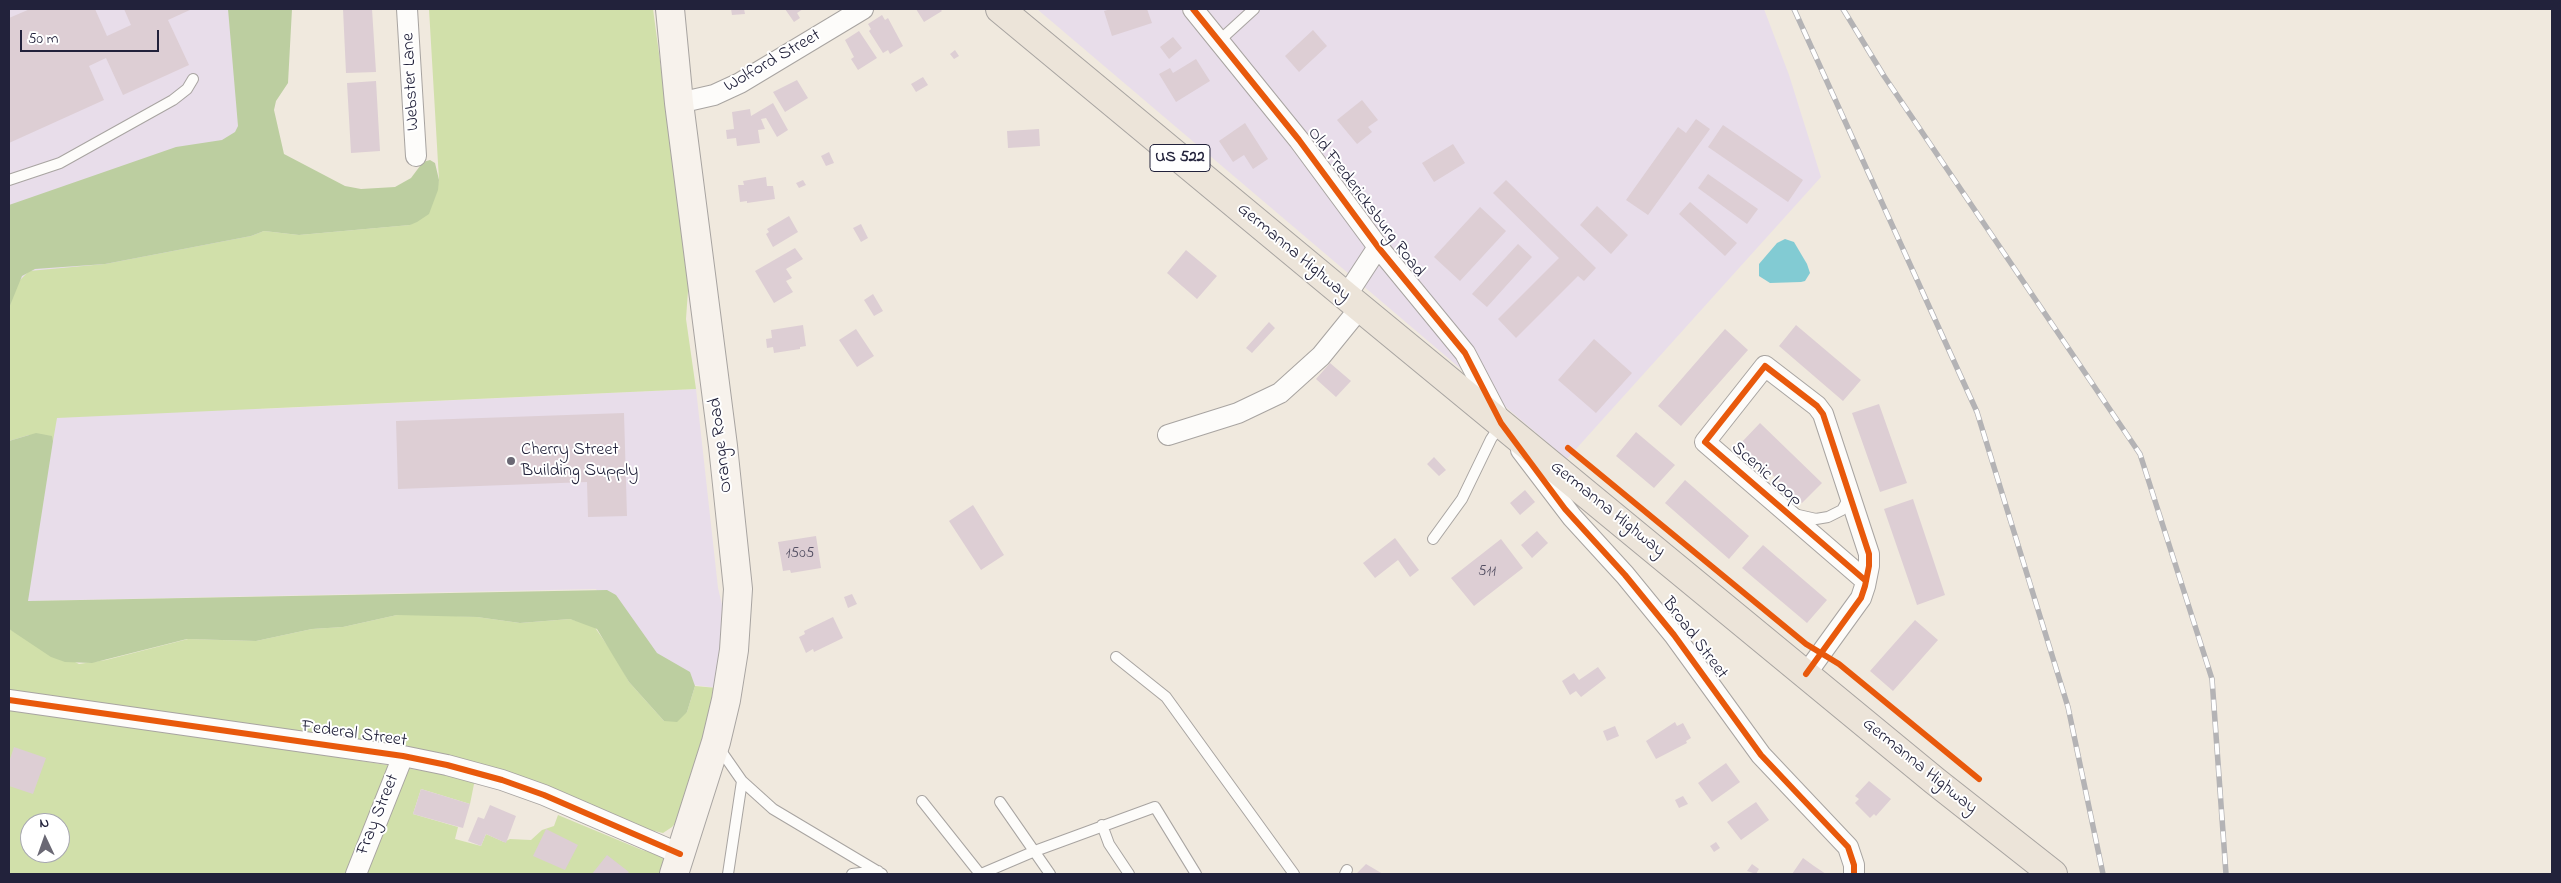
<!DOCTYPE html>
<style>
body{margin:0}
#map{position:relative;width:2561px;height:883px;overflow:hidden;background:#f0e9de;font-family:"Indie Flower",sans-serif}
canvas{display:block}
.frame{position:absolute;inset:0;border:10px solid #22223b;pointer-events:none}
.north{position:absolute;left:20px;top:813px;width:50px;height:50px;box-sizing:border-box;background:#fff;border:1px solid #a7a7b1;border-radius:50%;rotate:357deg;font-size:14px;font-weight:700;line-height:20px;text-align:center;color:#22223b}
.north::after{content:'';display:block;margin:auto;width:18px;height:22px;background:#6a6874;clip-path:polygon(50% 0,100% 100%,50% 72%,0 100%)}
.scale{position:absolute;left:20px;top:30px;width:139px;height:22px;box-sizing:border-box;border:2px solid #22223b;border-top:0;padding-left:6px;font-size:15px;line-height:18px;white-space:nowrap;color:#22223b;-webkit-text-stroke:4px #fff;paint-order:stroke}
</style>
<div id="map">
<canvas width="2561" height="883"></canvas>
<div class="frame"></div>
<div class="north">N</div>
<div class="scale">50 m</div>
</div>
<script>
const ctx = document.querySelector('canvas').getContext('2d');
ctx.lineJoin = 'round';
function paint(path, color) { ctx.fillStyle = color; ctx.fill(path, 'evenodd'); }
const shape = rows => new Path2D(rows.map(r => 'M' + r).join(''));
function stroke(path, color, width, dash) { ctx.strokeStyle = color; ctx.lineWidth = width; ctx.lineCap = dash ? 'butt' : 'round'; ctx.setLineDash(dash || []); ctx.stroke(path); }
function label(font, color, halo, rows, align = 'center') {
  ctx.font = font + ' "Indie Flower",sans-serif'; ctx.lineWidth = 4; ctx.setLineDash([]); ctx.textBaseline = 'middle'; ctx.strokeStyle = halo; ctx.fillStyle = color; for (const [text, x, y, turn = 0] of rows) {
    ctx.save(); ctx.translate(x, y); ctx.rotate((+turn || 0) * Math.PI / 180); ctx.textAlign = isNaN(turn) ? turn : align; if (halo) ctx.strokeText(text, 0, 0); ctx.fillText(text, 0, 0); ctx.restore();
  }
}
paint(shape([
 [9,9,262,9,261,409,696,389,718,588,725,617,717,688,642,678,596,589,28,601,9,421],
 [1037,9,1764,9,1789,75,1821,177,1567,459]
]), '#e8ddea');
paint(shape([
 [429,9,653,9,689,276,686,319,696,389,57,418,53,441,51,436,29,435,9,441,9,308,17,283,29,271,105,264,251,236,264,231,299,235,410,225,435,196,439,180],
 [415,614,477,617,520,623,570,619,594,626,616,658,629,682,664,721,687,712,695,686,717,688,706,730,677,821,672,827,663,833,641,828,500,769,440,753,9,693,9,629,79,664,106,660,188,639,256,641,312,629,343,627,397,615],
 [9,705,475,779,470,804,421,789,413,814,458,827,455,839,481,846,486,834,504,842,510,839,531,840,542,830,554,826,558,815,642,850,668,857,662,874,9,874],
 [30,823,60,823,60,853,30,853]
]), '#d1e0aa');
paint(shape([
 [228,9,292,9,288,83,276,101,274,110,284,154,345,186,361,189,395,187,411,178,423,162,430,160,435,163,439,180,438,190,429,214,417,222,410,225,299,235,264,231,251,236,105,264,35,269,22,276,9,308,9,205,176,147,222,140,235,132,238,126],
 [36,433,52,436,53,441,28,601,607,590,616,595,657,653,690,672,695,686,687,712,677,722,664,721,629,682,597,629,570,619,520,623,477,617,397,615,343,627,312,629,256,641,187,639,92,663,65,662,51,657,9,629,9,441]
]), '#bccea0');
paint(shape([
 [1785,239,1794,242,1807,264,1810,273,1805,281,1801,282,1770,283,1759,276,1759,264,1777,243]
]), '#82cbd3');
paint(shape([
 [30,9,95,9,107,36,131,25,124,9,192,9,168,20,189,65,123,95,106,58,89,66,104,100,9,143,9,18],
 [343,9,372,9,376,72,346,73],
 [731,9,744,9,745,14,732,15],
 [785,9,803,9,797,13,800,18,794,22],
 [916,9,940,9,942,11,924,22],
 [1111,9,1147,9,1152,23,1112,36,1104,11],
 [882,15,885,20,888,18,903,46,890,54,888,50,883,53,869,31,871,29,868,24],
 [1313,30,1327,46,1299,72,1285,56],
 [859,31,877,58,858,70,851,59,854,57,845,40],
 [1173,37,1182,48,1169,59,1160,47],
 [955,50,959,56,954,59,950,54],
 [1196,59,1210,81,1176,102,1159,74,1170,68,1173,73],
 [923,77,928,85,916,92,911,84],
 [797,80,808,98,785,112,773,92],
 [376,81,380,151,351,153,347,83],
 [1362,100,1378,120,1368,127,1372,132,1357,144,1337,120],
 [773,103,788,130,777,137,766,118,761,119,765,129,758,130,760,143,737,146,736,138,727,139,726,130,734,129,732,112,750,109,751,116],
 [1696,119,1710,129,1648,215,1626,200,1678,127,1686,133],
 [1245,123,1268,159,1253,169,1244,155,1233,162,1219,141],
 [1723,125,1803,180,1788,202,1708,147],
 [1039,129,1040,146,1008,148,1007,131],
 [1453,144,1465,163,1434,182,1422,163],
 [829,152,834,163,826,166,821,156],
 [1708,174,1758,209,1747,224,1698,188],
 [766,177,767,186,773,186,775,199,747,203,747,201,740,202,738,185,744,185,743,181],
 [803,180,806,185,799,188,796,183],
 [1506,180,1596,268,1584,281,1578,276,1516,338,1498,319,1559,258,1493,193],
 [1690,202,1737,243,1725,256,1679,214],
 [1597,206,1628,235,1611,254,1580,225],
 [1480,207,1506,231,1460,281,1434,257],
 [789,216,798,232,773,247,766,234,769,232,767,229],
 [861,224,868,238,861,242,853,228],
 [1518,244,1532,257,1487,307,1472,294],
 [795,248,803,259,786,269,792,278,786,281,793,292,774,303,755,271],
 [1186,250,1217,276,1197,299,1167,273],
 [873,294,883,311,874,316,864,300],
 [1269,322,1275,328,1252,353,1246,348],
 [803,325,806,346,800,347,800,349,774,353,773,347,767,348,766,339,772,338,771,330],
 [1796,325,1861,380,1843,401,1779,346],
 [856,329,874,356,857,367,839,340],
 [1725,329,1748,350,1681,426,1658,406],
 [1594,339,1632,373,1596,413,1558,380],
 [1330,363,1351,381,1336,397,1316,379],
 [1879,404,1907,483,1880,492,1852,413],
 [624,413,627,516,588,517,587,482,398,489,396,421],
 [1760,423,1822,483,1802,503,1740,444],
 [1636,432,1675,465,1654,488,1616,456],
 [1434,457,1446,470,1439,476,1427,464],
 [1685,480,1749,536,1729,559,1665,503],
 [1525,490,1535,502,1520,515,1510,503],
 [1913,499,1945,595,1917,605,1884,509],
 [973,505,1004,555,981,570,949,521],
 [1537,531,1548,543,1532,558,1521,545],
 [816,536,821,568,791,573,790,570,783,571,778,542],
 [1395,538,1419,570,1410,577,1398,560,1375,578,1363,563],
 [1501,539,1523,568,1474,606,1451,578],
 [1763,545,1827,600,1807,623,1742,568],
 [852,594,857,604,848,608,844,597],
 [833,617,843,638,814,652,813,649,806,653,799,637,805,634,804,631],
 [1915,620,1938,640,1893,691,1870,671],
 [1598,667,1606,678,1581,697,1576,691,1570,695,1562,681,1574,673,1579,680],
 [1675,722,1677,726,1683,723,1691,738,1686,741,1687,743,1656,759,1646,741],
 [1615,726,1619,736,1607,741,1603,731],
 [14,747,46,758,33,794,9,786,9,762],
 [1726,763,1740,782,1712,802,1698,783],
 [1869,781,1891,799,1876,816,1874,814,1870,818,1855,803,1859,799,1855,796],
 [421,789,470,804,463,828,413,814],
 [1683,796,1688,804,1679,808,1675,800],
 [1756,802,1769,820,1741,840,1727,822],
 [490,805,516,816,506,843,486,834,481,846,468,841,478,817,484,819],
 [546,829,578,845,565,870,533,856],
 [1716,842,1720,848,1714,852,1710,846],
 [607,855,629,872,627,874,592,874],
 [1803,858,1814,866,1826,874,1792,874],
 [1366,864,1383,874,1356,874],
 [1752,864,1759,869,1756,874,1747,871]
]), '#ddced4');
const service = shape([
 [1219,41,1254,9],
 [9,180,60,163,173,100,187,89,193,79],
 [1794,514,1816,519,1828,517,1842,510,1849,497],
 [1433,539,1462,499,1491,439,1501,424],
 [1116,657,1166,697,1294,874],
 [719,748,742,781,773,809,882,874],
 [922,801,980,874],
 [1000,802,1050,874],
 [1102,825,1109,844,1129,874],
 [728,874,742,781],
 [852,874,878,871],
 [981,874,1035,851,1155,807,1196,874],
 [1345,874,1347,870]
]);
const minor = shape([
 [407,9,416,156],
 [1193,9,1299,140,1378,247,1465,353,1499,418],
 [679,103,714,95,740,83,863,9],
 [1346,296,1378,247],
 [1168,435,1238,413,1280,393,1321,356,1360,308],
 [1521,450,1572,517,1625,575,1674,635,1761,755,1848,847,1854,865,1854,874],
 [1806,674,1861,598,1865,586,1869,566,1869,554,1823,414,1817,406,1765,366,1705,442,1866,581],
 [9,700,403,756,447,765,502,780,544,795,680,854],
 [356,874,403,756]
]);
const secondary = shape([
 [670,9,679,103,723,446,738,589,734,650,726,700,716,742,674,874]
]);
const primary = shape([
 [1000,9,1346,296,1935,781,2053,874]
]);
stroke(service, '#a8a4a1', 12);
stroke(minor, '#a8a4a1', 22);
stroke(secondary, '#a8a4a1', 30);
stroke(primary, '#a8a4a1', 30);
stroke(service, '#fdfcfa', 10);
stroke(minor, '#fdfcfa', 20);
stroke(secondary, '#f7f2ec', 28);
stroke(primary, '#ece4d9', 28);
const rail = shape([
 [1794,9,1977,412,2068,707,2103,874],
 [1843,9,1884,76,2140,454,2212,679,2226,874]
]);
stroke(rail, '#b4b3b5', 5.5);
stroke(rail, '#fff', 4, [11]);
stroke(shape([
 [1193,9,1299,140,1378,247,1465,353,1501,423,1565,509,1625,575,1674,635,1761,755,1848,847,1854,865,1854,874],
 [1568,448,1806,644,1839,664,1979,779],
 [1806,674,1861,598,1865,586,1869,566,1869,554,1823,414,1817,406,1765,366,1705,442,1866,581],
 [9,700,403,756,447,765,502,780,544,795,680,854]
]), '#e8590c', 6);
for (const [x, y, r, color] of [
 [511,461,5,"#6a6874"]
]) { const dot = new Path2D(); dot.arc(x, y, r, 0, 2 * Math.PI); ctx.fillStyle = color; ctx.fill(dot); stroke(dot, '#fff', 2); }
label('15px', '#514d61', null, [
 ["1505",800,555],
 ["511",1487,573]
]);
for (const [x, y, w] of [
 [1180,158,60]
]) { const box = new Path2D(); box.roundRect(x - w / 2, y - 13.5, w, 27, 4); ctx.fillStyle = '#fff'; ctx.fill(box); stroke(box, '#22223b', 1); }
label('bold 16px', '#22223b', null, [
 ["US 522",1180,158]
]);
label('18px', '#22223b', '#fff', [
 ["Wolford Street",773,62,-30],
 ["Webster Lane",412,82,-93],
 ["Old Fredericksburg Road",1365,203,53],
 ["Germanna Highway",1293,253,40],
 ["Orange Road",722,445,-97],
 ["Scenic Loop",1766,475,41],
 ["Germanna Highway",1607,510,39],
 ["Broad Street",1694,639,53],
 ["Federal Street",354,735,8],
 ["Germanna Highway",1919,767,39],
 ["Fray Street",379,815,-68]
]);
label('18px', '#22223b', '#fff', [
 ["Cherry Street",521,451],
 ["Building Supply",521,472]
], 'left');
</script>
